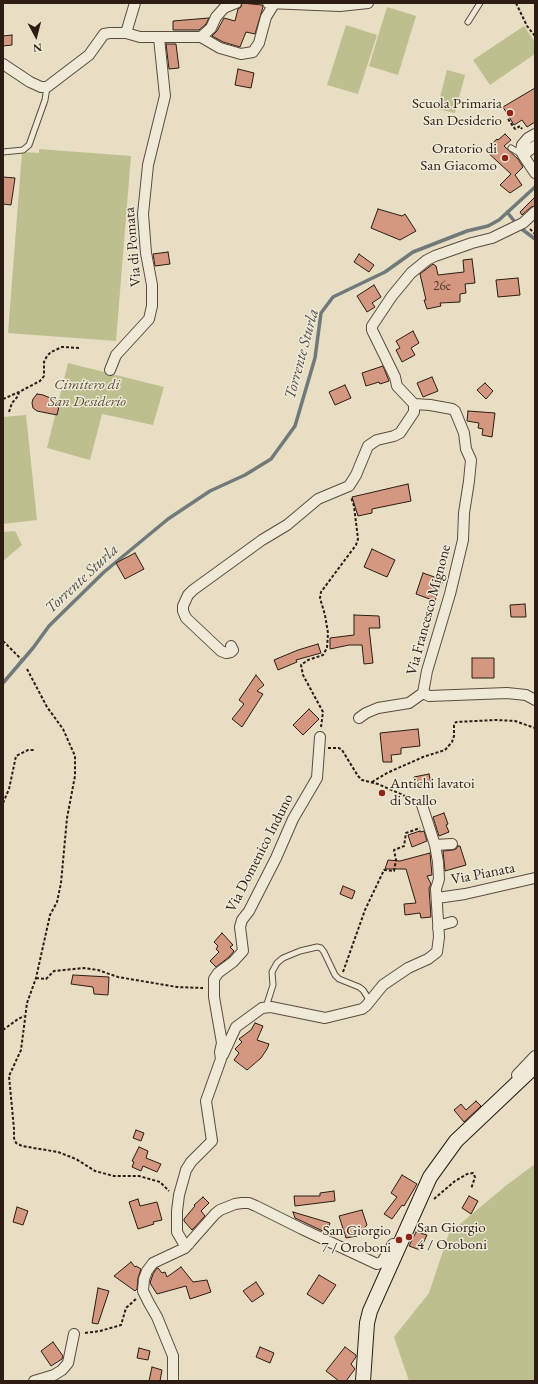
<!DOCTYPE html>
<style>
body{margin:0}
#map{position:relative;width:538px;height:1384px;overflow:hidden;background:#e7dec3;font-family:"EB Garamond",serif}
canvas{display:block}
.frame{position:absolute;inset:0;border:4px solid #2d1c13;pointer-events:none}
.north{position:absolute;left:16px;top:16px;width:40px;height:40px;-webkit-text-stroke:3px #efead8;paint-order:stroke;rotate:173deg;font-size:11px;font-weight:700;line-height:16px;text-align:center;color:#2d1c13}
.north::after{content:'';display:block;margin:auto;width:14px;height:18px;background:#2d1c13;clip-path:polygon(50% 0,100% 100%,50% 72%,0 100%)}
</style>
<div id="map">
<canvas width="538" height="1384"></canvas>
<div class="frame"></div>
<div class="north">N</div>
</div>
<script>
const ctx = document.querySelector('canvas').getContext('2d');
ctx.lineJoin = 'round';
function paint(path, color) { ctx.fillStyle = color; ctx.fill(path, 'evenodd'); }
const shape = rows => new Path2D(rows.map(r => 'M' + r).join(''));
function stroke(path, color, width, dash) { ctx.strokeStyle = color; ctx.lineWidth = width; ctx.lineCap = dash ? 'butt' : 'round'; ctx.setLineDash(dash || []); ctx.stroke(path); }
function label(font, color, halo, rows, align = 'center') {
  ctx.font = font + ' "EB Garamond",serif'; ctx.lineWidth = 3; ctx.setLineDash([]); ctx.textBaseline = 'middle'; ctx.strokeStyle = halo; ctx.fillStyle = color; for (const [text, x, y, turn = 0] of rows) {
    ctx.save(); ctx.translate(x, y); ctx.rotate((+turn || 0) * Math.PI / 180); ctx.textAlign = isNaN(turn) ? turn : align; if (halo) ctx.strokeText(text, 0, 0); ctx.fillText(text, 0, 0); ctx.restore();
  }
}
paint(shape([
 [387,7,416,16,398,75,369,66],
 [346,25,377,35,358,94,327,85],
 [524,26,535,42,535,54,490,85,473,60],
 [447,70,465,75,455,113,437,109],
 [39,149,131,156,116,341,8,333,22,152,39,153],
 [68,363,164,387,153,425,102,414,90,460,47,448],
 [26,415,37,520,3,524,3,417],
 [15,531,22,545,3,561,3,532],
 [535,1164,535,1381,409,1381,394,1337,429,1293,449,1233,508,1184]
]), '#bdbf8e');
stroke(shape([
 [507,212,519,227,535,239],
 [3,683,33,648,49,626,104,572,168,519,210,491,245,475,271,459,295,426,315,358,321,313,333,297,385,272,413,252,467,231,488,226,499,220,535,187]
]), '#707a7a', 3.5);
const building = shape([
 [242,3,262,5,263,7,255,34,246,32,240,47,223,42,212,36,217,31,224,18,235,21,238,9,241,7,242,3],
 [209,18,206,24,199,30,173,30,173,21,209,18],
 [12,35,12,45,3,46,3,36,12,35],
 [166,44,176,44,179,68,169,69,166,44],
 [238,69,254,73,251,88,235,85,238,69],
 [535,88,535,122,527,127,522,120,514,125,503,107,535,88],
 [505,134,511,140,504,146,518,159,523,167,515,175,522,185,510,193,500,185,511,174,485,150,497,139,498,140,505,134],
 [3,177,15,178,11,205,3,204,3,177],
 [535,197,535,206,531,207,522,215,520,212,535,197],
 [378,209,402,216,405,214,416,231,400,240,371,228,378,209],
 [168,252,170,264,155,266,153,254,168,252],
 [359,254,374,265,369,272,354,262,359,254],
 [472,259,475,283,465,284,466,293,460,294,460,302,440,303,441,306,427,309,424,300,426,300,420,274,433,264,436,266,438,275,464,272,463,260,472,259],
 [518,278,520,295,498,297,496,280,518,278],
 [374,285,381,297,372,303,375,307,367,312,357,296,374,285],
 [413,331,419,343,411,348,415,355,402,362,396,350,400,348,396,341,413,331],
 [383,366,389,381,380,384,379,382,366,386,362,373,383,366],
 [432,377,438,391,423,397,417,383,432,377],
 [485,383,493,391,486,399,477,390,485,383],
 [345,385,351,398,335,405,329,392,345,385],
 [37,394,43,395,60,402,57,415,37,411,33,408,32,403,33,399,37,394],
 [468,411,495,413,492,437,482,435,483,429,478,428,479,423,467,421,468,411],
 [408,484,411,501,372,509,372,513,358,516,352,497,408,484],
 [372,549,395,560,387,577,364,567,372,549],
 [135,553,144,569,125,579,116,563,135,553],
 [423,573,443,580,435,601,416,594,423,573],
 [525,604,526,617,511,617,510,605,525,604],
 [354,615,379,616,380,628,369,628,373,663,364,664,362,645,349,645,330,649,330,638,354,635,354,615],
 [318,644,321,653,296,660,297,662,278,670,274,660,298,650,318,644],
 [472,658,494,658,494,678,472,678,472,658],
 [256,675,264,685,257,691,263,694,242,727,232,719,244,704,239,700,256,675],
 [309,709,319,719,303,735,293,725,309,709],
 [418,729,420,746,401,748,401,754,391,755,392,762,383,762,380,733,418,729],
 [429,774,431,783,415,786,414,777,429,774],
 [444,813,448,824,446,825,449,832,439,836,433,817,444,813],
 [420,831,420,832,424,831,427,841,412,847,408,835,420,831],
 [458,846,460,846,466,865,445,871,443,851,453,850,456,849,458,846],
 [430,853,432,875,427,876,431,884,429,888,431,917,421,918,420,913,405,915,404,904,416,903,406,869,385,869,388,860,400,861,430,853],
 [343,886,355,891,352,899,340,894,343,886],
 [222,933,233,945,230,947,234,951,229,957,216,967,210,961,219,952,216,949,218,946,214,942,222,933],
 [73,975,109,977,108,995,94,994,93,987,71,984,73,975],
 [255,1023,263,1026,257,1040,269,1044,267,1049,261,1058,247,1070,234,1060,239,1053,235,1049,242,1042,239,1039,251,1030,255,1023],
 [476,1101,481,1106,464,1122,454,1110,461,1104,466,1110,476,1101],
 [136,1130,144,1133,141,1141,133,1138,136,1130],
 [139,1147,148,1151,146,1158,161,1164,157,1172,143,1166,141,1171,132,1167,134,1162,132,1161,139,1147],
 [402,1175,417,1184,404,1206,402,1205,392,1219,384,1214,397,1197,391,1193,402,1175],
 [334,1191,335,1201,295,1206,294,1196,320,1196,320,1193,334,1191],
 [469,1196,478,1201,471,1214,462,1208,469,1196],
 [203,1197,209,1203,201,1211,205,1216,192,1230,184,1221,184,1219,195,1206,194,1205,203,1197],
 [138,1199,140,1206,157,1202,162,1220,153,1222,154,1224,138,1229,129,1202,138,1199],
 [17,1207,28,1211,23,1225,13,1222,17,1207],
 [362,1210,367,1225,357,1236,346,1238,339,1216,362,1210],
 [293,1212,330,1223,327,1233,295,1218,293,1212],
 [416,1232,427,1235,420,1250,409,1246,416,1232],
 [131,1262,135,1267,136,1266,141,1269,138,1278,137,1289,135,1291,114,1276,131,1262],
 [181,1267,193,1282,207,1280,211,1292,190,1299,186,1286,157,1294,150,1283,153,1274,157,1268,158,1268,162,1273,165,1272,167,1277,181,1267],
 [319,1275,336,1285,323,1304,307,1294,319,1275],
 [256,1282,264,1294,252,1302,243,1291,256,1282],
 [98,1288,109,1291,98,1324,92,1323,98,1288],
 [53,1342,63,1356,62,1359,51,1366,41,1351,53,1342],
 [260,1347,274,1353,270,1363,256,1357,260,1347],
 [345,1347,356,1355,356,1357,351,1364,355,1369,346,1381,339,1381,326,1371,345,1347],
 [139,1348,150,1351,148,1360,137,1358,139,1348],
 [152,1367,162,1370,160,1381,149,1381,152,1367]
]);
paint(building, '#d3987f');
stroke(building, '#2d1c13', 1);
const lane = shape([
 [468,22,480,3],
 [511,148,521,154],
 [3,152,23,150,29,145,45,100,47,87],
 [266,1007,273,985,272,972,277,963,283,958,300,951,317,947,321,948,324,952,335,975,339,979,359,987,363,990,370,1001]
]);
const street = shape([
 [268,3,340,6,368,3],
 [126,33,135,3],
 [201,37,220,48,241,54,253,52,259,43,266,17,274,4],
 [3,64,30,82,41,87,47,87,89,55,104,34,110,33,126,33,140,37,201,37,211,28,216,17,224,8,236,3],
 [535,146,523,155,535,173],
 [523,155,521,151,522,145,528,138,535,134],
 [110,370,116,355,149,319,152,306,152,285,146,253,143,214,148,165,165,96,159,38],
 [231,646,233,650,231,652,226,653,221,651,186,618,183,611,183,606,188,595,193,590,262,540,287,525,318,499,349,486,356,475,368,446,377,440,394,436,400,433,414,412,414,404,397,386,395,377,372,330,372,326,392,296,411,273,427,260,435,256,472,243,492,238,523,223,535,212],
 [423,693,429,696,507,693,526,695,535,700],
 [359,718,366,713,378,708,409,703,423,693,427,671,450,594,463,540,464,513,469,481,471,460,466,449,464,433,455,411,452,409,430,405,414,404],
 [435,845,452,844],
 [437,898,465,894,535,878],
 [438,928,441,925,452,922],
 [223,1055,236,1027,262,1008,271,1007,325,1018,362,1009,366,1006,383,985,408,968,428,959,437,952,439,937,436,889,439,879,438,862,435,845,422,805],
 [517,1075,535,1056],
 [189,1244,184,1244,177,1232,177,1211,179,1195,186,1170,191,1162,212,1141,206,1101,221,1059,220,1052,222,1043,214,997,214,979,218,973,233,962,243,951,240,927,242,920,249,911,276,858,293,819,317,778,320,737],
 [34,1381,54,1375,62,1370,68,1363,74,1334],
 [173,1381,173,1356,157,1317,149,1303,143,1291,144,1279,147,1271,153,1263,185,1248,215,1214,220,1210,235,1204,242,1203,249,1203,256,1206,302,1229,377,1264,382,1262,393,1244,401,1244]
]);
const secondary = shape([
 [363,1381,367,1323,370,1311,430,1177,456,1141,535,1066]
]);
stroke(lane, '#5c4c3f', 7);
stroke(street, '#5c4c3f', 12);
stroke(secondary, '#2d1c13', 16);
stroke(shape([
 [516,3,527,26,535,36],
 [508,119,515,129,520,126,522,129],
 [530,229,535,234],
 [3,399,19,392,40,381,44,376,44,362,47,356,51,352,62,347,81,348],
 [9,412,12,403,18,396,19,392],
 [3,641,21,659],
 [27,669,47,707,63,729,75,756,75,776,67,818,61,883,57,902,50,915,36,978,27,1003,21,1050,9,1076,14,1129,14,1138,16,1143,22,1146,58,1152,76,1159,95,1171,114,1176,139,1176,160,1182,169,1191],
 [321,727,323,712,303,675,301,665,308,660,323,655,327,648,328,633,325,615,320,598,321,592,356,545,358,539,354,506,351,497],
 [328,748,339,748,342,750,358,776,362,780,378,784,414,800],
 [372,782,387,773,423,757,445,750,452,742,454,736,454,725,456,722,495,720,515,721,535,728],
 [3,803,9,789,16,756,28,750,34,750],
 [343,972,365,910,384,870,394,871,396,860,394,850,404,846,406,833,420,828],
 [36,978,46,979,54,971,84,968,98,970,118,977,177,987,203,988],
 [3,1030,18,1019,24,1016],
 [434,1199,455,1181,467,1174,473,1173,475,1177,471,1189],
 [85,1333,100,1331,121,1325,126,1308,136,1299]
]), '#2d1c13', 2, [3, 2]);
stroke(lane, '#efead8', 5);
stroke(street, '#efead8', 10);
stroke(secondary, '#efead8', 14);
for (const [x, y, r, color] of [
 [510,113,4,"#8f2418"],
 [505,158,4,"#8f2418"],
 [382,793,4,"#8f2418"],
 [409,1237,4,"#8f2418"],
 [399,1240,4,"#8f2418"]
]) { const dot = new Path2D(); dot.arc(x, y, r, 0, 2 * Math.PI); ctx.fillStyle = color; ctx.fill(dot); stroke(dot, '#efead8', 1.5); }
label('13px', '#563b2e', null, [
 ["26e",442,286]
]);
label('15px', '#2d1c13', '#efead8', [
 ["Scuola Primaria",502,104],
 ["San Desiderio",502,121],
 ["Oratorio di",497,149],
 ["San Giacomo",497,166],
 ["Antichi lavatoi",390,784,"left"],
 ["di Stallo",390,801,"left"],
 ["San Giorgio",417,1228,"left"],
 ["4 / Oroboni",417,1245,"left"],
 ["San Giorgio",391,1231],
 ["7 / Oroboni",391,1248]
], 'right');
label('15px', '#2d1c13', '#efead8', [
 ["Via di Pomata",133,247,-95],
 ["Via Francesco Mignone",429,610,-75],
 ["Via Domenico Induno",260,853,-63],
 ["Via Pianata",483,874,-11]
]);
label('italic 15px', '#584d38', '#efead8', [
 ["Cimitero di",87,385],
 ["San Desiderio",87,402]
]);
label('italic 16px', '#4e4b47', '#efead8', [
 ["Torrente Sturla",302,354,-75],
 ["Torrente Sturla",82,579,-43]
]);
</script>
